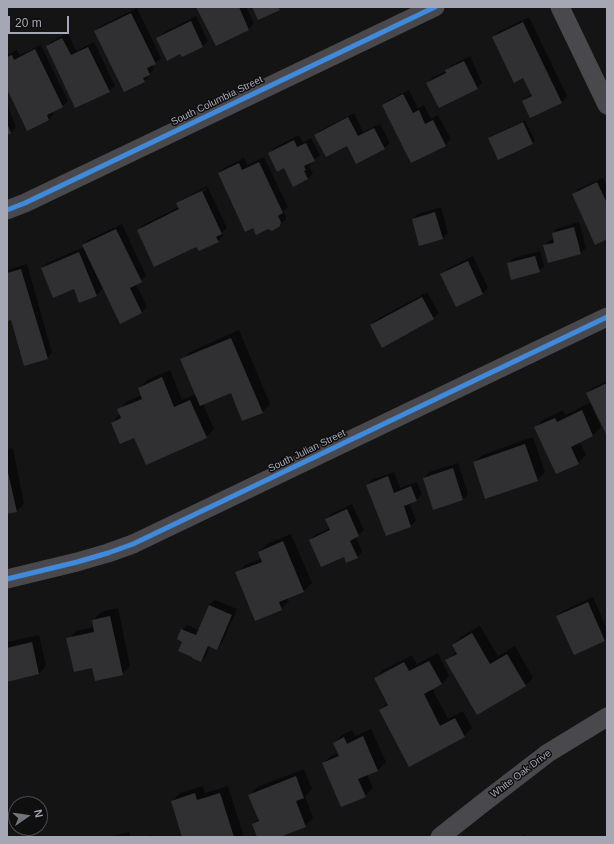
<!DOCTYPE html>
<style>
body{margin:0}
#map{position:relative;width:614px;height:844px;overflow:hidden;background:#141415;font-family:Helvetica,sans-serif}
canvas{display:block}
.frame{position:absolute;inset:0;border:8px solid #a6a7b5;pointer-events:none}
.north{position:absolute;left:8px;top:796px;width:40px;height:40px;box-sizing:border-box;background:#0f0f10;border:1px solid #4b4c52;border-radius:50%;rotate:77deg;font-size:11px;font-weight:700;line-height:16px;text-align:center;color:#a6a7b5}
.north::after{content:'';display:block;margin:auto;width:14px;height:18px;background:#73747d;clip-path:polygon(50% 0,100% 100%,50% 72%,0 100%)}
.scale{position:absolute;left:8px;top:16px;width:61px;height:18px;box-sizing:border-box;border:2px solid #a6a7b5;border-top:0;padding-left:5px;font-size:12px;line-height:14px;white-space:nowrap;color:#a6a7b5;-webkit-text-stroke:3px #0f0f10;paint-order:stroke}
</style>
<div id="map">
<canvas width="614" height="844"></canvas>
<div class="frame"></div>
<div class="north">N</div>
<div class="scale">20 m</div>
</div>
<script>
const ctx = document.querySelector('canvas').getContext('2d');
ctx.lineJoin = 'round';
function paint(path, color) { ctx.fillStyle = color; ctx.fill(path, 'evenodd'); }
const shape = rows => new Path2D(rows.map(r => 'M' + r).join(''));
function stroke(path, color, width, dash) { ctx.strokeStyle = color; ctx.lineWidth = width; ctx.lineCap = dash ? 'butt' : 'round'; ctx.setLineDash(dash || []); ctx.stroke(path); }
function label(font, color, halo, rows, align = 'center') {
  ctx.font = font + ' Helvetica,sans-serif'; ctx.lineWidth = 3; ctx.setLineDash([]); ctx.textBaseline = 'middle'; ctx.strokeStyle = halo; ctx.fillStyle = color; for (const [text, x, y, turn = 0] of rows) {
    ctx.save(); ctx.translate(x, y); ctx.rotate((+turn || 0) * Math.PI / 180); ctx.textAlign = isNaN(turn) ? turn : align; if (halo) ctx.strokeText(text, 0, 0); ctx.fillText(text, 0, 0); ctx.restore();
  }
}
paint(shape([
 [198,7,246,7,254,23,249,29,216,44],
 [137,8,161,58,155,63,152,64,154,69,149,74,150,76,144,81,95,31,101,26],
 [196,16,208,41,203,46,182,56,181,53,157,38,163,33],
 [529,17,567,96,562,102,531,117,523,101,529,96,532,94,524,76,493,37,498,32],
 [68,33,76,51,94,42,115,86,109,91,47,46,52,41],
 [41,45,68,101,63,106,53,111,54,114,49,119,27,129,7,87,7,55,17,50,20,55],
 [470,56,482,83,477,88,428,83,433,77,447,71,446,70,452,65],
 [409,90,418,108,424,105,431,119,438,115,451,139,445,145,383,105,389,100],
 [7,104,16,127,11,132,7,134],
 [354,113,363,132,380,124,390,143,384,148,348,145,315,135,321,130],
 [525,120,535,140,533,143,498,159,489,138,491,136],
 [299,135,303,143,311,138,320,155,314,160,310,162,311,164,309,166,313,173,308,179,284,167,269,153,274,148],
 [264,157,288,207,283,211,286,216,285,220,279,226,219,173,224,168,244,158,247,165],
 [603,178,607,187,607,238,573,195,578,189],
 [207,186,227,228,222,232,223,236,218,241,197,245,138,230,143,225,179,207,178,204,183,198],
 [206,188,207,190,182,202,182,199],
 [441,207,448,233,443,238,413,219,418,214],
 [579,222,586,248,580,253,544,246,550,240,554,239,553,233,558,228],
 [122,224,146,276,141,281,136,284,147,307,142,312,120,323,103,288,97,295,80,302,74,288,42,268,47,263,84,247,83,246,88,240],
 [540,251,544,266,539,271,508,264,513,258],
 [473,256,488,288,483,293,456,306,441,275,447,269],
 [27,264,52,353,47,358,11,319,7,320,7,270],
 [427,292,439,313,433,318,371,325,376,320],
 [239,330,270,404,262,412,231,392,203,404,214,429,206,437,135,436,112,423,120,414,119,410,126,402,142,395,139,388,147,380,170,370,182,400,196,394,182,360,190,352],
 [607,381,607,433,587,393,593,388],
 [590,403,601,427,593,435,580,442,586,455,578,463,535,428,543,420,563,410,565,415],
 [533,437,545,472,537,480,474,463,482,455],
 [13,448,24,504,16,512,7,513,7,449],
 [458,463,468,494,463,499,434,508,424,478,429,472],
 [394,472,400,488,417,482,422,494,416,500,409,502,416,520,411,526,386,535,367,485,373,479],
 [352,504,364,530,358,535,356,537,362,552,357,557,344,556,310,540,315,535,330,528,326,519,331,514],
 [291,534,312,583,304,591,288,598,289,601,281,609,237,573,245,565,262,558,259,552,267,544],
 [593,597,607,629,607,638,604,641,557,616,563,611],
 [215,600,237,609,222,643,217,649,210,646,206,656,200,661,183,641,182,630,187,625,199,630,209,605],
 [118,608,130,666,122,674,93,666,68,639,76,631,94,627,93,620,101,612],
 [480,626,498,656,515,646,533,678,525,686,447,660,457,651,453,645,461,637],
 [39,635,46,666,39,673,7,681,7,642],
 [438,653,449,676,442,684,432,688,448,719,463,711,472,728,464,736,409,765,380,710,388,702,375,678,383,670,412,655,417,664],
 [371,729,386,762,378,770,367,774,373,788,365,796,323,764,331,756,338,753,334,743,342,735,352,730,355,736],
 [304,769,312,789,305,796,313,818,305,826,277,837,258,837,253,824,259,818,250,795,257,787],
 [203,786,205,793,228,786,244,837,183,837,172,801,180,793],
 [129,832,130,837,109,837],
 [525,834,527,837,520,837],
 [151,835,151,837,143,837]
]), '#0007');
paint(shape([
 [196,7,239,7,249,30,216,46],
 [252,7,278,7,280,10,258,20],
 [131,13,156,64,147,68,150,75,143,78,145,82,124,92,94,31],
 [191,21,203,47,182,57,180,54,167,61,156,38],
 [523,22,562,103,530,118,522,101,532,96,523,78,514,83,492,37],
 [62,38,71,55,88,47,110,92,75,108,46,46],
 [35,49,63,107,47,115,49,120,27,131,7,89,7,57,12,55,14,60],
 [464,61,478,89,439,108,426,83,446,73,445,70],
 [403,94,413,113,419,110,425,124,433,120,446,146,411,163,382,105],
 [348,117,358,136,374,128,385,149,356,164,347,146,326,157,314,135],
 [523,122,533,144,498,160,488,138],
 [7,123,11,133,7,135],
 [294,140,297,147,306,143,315,161,304,166,306,170,304,171,308,179,293,187,284,168,277,172,268,153],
 [259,162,283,213,278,216,281,222,280,226,272,231,268,229,256,235,253,228,245,232,218,173,239,163,242,170],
 [597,182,607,203,607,239,595,245,572,194],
 [202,191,222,234,216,237,219,242,199,251,196,247,154,267,137,230,179,209,176,203],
 [435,212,443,239,419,246,412,219],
 [574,227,581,254,548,263,543,245,554,243,552,233],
 [116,229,142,282,130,288,142,313,120,324,82,245],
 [79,252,97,296,79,303,74,289,53,298,41,268],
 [535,256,540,272,511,280,507,263],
 [468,261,483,294,456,307,440,274],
 [21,269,48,359,24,366,11,320,7,321,7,273],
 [422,297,434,319,382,348,370,325],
 [231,338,263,413,242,421,231,393,200,406,180,359],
 [162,377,174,407,190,400,207,438,146,465,134,438,120,444,111,423,121,418,117,409,142,399,138,388],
 [607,383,607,436,586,393],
 [582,410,593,436,571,447,579,464,556,474,534,427,555,418,557,422],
 [525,444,538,481,485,499,473,462],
 [7,468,17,512,7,514],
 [453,468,463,500,433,510,423,478],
 [388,476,394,493,411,486,417,501,404,506,411,527,386,536,366,485],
 [347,509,359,536,350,541,358,558,346,563,344,557,321,567,309,540,330,530,325,519],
 [283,541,304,592,279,602,282,610,255,621,235,572,262,562,258,552],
 [588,602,605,641,574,655,556,616],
 [209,605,232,615,217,650,208,646,201,662,192,658,192,657,178,651,182,642,177,639,181,629,196,635],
 [110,616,123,675,95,681,92,668,74,672,66,638,94,632,92,620],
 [472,633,490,664,507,654,526,686,477,715,445,660,457,654,452,645],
 [32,642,39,674,7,682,7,648],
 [429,661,442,684,424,694,440,726,455,718,465,737,409,767,379,710,388,705,374,678,404,662,409,671],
 [363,736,378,771,358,779,366,797,341,807,322,763,339,756,333,743,344,737,347,744],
 [296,776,304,798,296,801,306,827,280,837,257,837,252,824,259,821,248,795],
 [195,793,197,800,220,793,234,837,182,837,171,801]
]), '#303033');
stroke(shape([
 [560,7,607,105],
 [7,210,25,203,435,7],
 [7,579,77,562,108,553,133,544,607,317],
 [440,837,483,803,548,753,607,717]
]), '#49494d', 19);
stroke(shape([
 [7,210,25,203,435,7],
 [7,579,77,562,108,553,133,544,607,317]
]), '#408adc', 5);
label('10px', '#a6a7b5', '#0f0f10', [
 ["South Columbia Street",217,101,-26],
 ["South Julian Street",307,451,-26],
 ["White Oak Drive",521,774,-37]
]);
</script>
